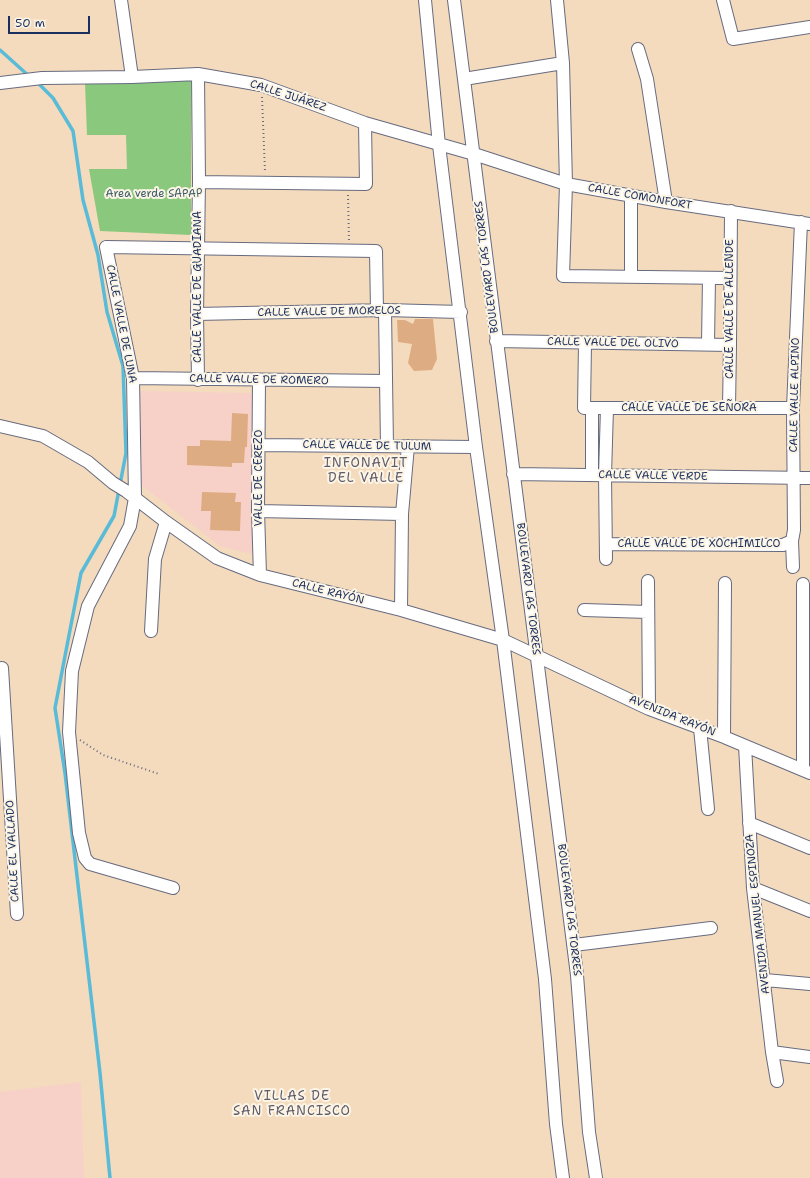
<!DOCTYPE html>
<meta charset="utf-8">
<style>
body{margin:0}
#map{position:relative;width:810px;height:1178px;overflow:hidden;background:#f4dbbd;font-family:"Shantell Sans",sans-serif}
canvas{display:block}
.scale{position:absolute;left:8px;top:16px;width:82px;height:18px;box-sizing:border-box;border:2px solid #1b2f5e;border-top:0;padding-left:5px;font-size:12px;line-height:14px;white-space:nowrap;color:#1b2f5e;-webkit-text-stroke:3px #fcf5e5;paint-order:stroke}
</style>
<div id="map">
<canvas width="810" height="1178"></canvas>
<div class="scale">50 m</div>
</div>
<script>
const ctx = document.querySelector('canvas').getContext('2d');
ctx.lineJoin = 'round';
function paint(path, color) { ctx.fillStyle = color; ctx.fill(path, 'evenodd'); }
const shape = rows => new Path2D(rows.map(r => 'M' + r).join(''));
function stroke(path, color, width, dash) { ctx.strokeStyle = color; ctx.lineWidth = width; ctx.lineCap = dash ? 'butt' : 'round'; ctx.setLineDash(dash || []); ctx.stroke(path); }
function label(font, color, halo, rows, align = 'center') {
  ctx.font = font + ' "Shantell Sans",sans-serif'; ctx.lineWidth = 4; ctx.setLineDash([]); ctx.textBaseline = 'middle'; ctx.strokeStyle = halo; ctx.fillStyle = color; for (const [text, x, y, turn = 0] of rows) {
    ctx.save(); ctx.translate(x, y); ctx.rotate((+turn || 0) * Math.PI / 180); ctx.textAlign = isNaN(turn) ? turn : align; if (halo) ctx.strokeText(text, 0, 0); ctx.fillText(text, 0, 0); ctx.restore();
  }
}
paint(shape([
 [140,391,252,393,252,554,220,546,137,482],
 [81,1082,84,1178,0,1178,0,1092]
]), '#f7d1c8');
paint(shape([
 [191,79,191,235,100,231,89,169,127,169,126,135,87,135,85,83]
]), '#8ac87e');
stroke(shape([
 [0,50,30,77],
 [37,82,53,98,73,131,83,200,98,255,107,312,123,366,126,453,114,516,81,573,55,708,65,773,100,1073,110,1178]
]), '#59bbd7', 3.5);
paint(shape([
 [415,319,433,319,437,359,432,370,414,371,408,363,412,344,398,342,397,320,405,320,413,324],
 [232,413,248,414,247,447,245,447,244,463,232,463,232,467,187,465,187,446,200,446,200,440,231,441],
 [202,492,236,493,235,502,241,502,240,531,210,530,211,511,201,511]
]), '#deac82');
const minor = shape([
 [121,0,132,77],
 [425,0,439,145,476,447,503,640,545,979,556,1124,563,1178],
 [454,0,577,975,589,1132,596,1178],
 [557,0,563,63,566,184,563,276,730,278],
 [723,0,733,39,810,27],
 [638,49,647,79,666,202],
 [464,79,563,63],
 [0,83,42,78,132,77,198,74,261,85,365,123,474,154,566,184,666,202,810,224],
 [199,182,366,184,365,123],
 [631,196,631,276],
 [385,310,387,446],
 [197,314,385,310,461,312],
 [496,341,730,345],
 [585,343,584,408,793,408],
 [708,344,709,278],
 [133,378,386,381],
 [198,380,197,314,199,182,198,74],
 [259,380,258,511,260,575],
 [592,408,592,475],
 [729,408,730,345,731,211],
 [0,426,43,436,88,462,113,483,126,491,166,522,217,558,260,575,401,610,503,640,649,709,724,737,810,773],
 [259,445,476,447],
 [513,474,810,478],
 [258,511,402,514],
 [607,544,783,545,792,541],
 [606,559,605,475,607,408],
 [793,567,792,541,794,530,793,408,801,222],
 [648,581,649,709],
 [803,584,803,770],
 [401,610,402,514,408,446],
 [584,610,648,612],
 [151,631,155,559,166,522],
 [2,668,17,914],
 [700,728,708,809],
 [724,737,725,583],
 [745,746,753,888,772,1052,777,1081],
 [749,823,810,848],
 [173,888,90,864,85,858,79,833,69,732,72,671,88,606,130,526,135,498,133,378,106,247,376,251,377,311],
 [753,888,810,911],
 [574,945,711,928],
 [765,980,810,984],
 [772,1052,810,1057]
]);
stroke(minor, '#676b7f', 14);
stroke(shape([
 [262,97,265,172],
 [348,195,349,241],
 [80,740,103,755,159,774]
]), '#676b7f', 2, [1, 3]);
stroke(minor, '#fff', 12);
label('11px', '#1b2f5e', '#fcf5e5', [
 ["CALLE JUÁREZ",288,96,18],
 ["CALLE COMONFORT",640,197,10],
 ["BOULEVARD LAS TORRES",487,267,-97],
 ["CALLE VALLE DE GUADIANA",198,287,-90],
 ["CALLE VALLE DE ALLENDE",730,309,-90],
 ["CALLE VALLE DE MORELOS",329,312,-1],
 ["CALLE VALLE DE LUNA",121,324,79],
 ["CALLE VALLE DEL OLIVO",613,343,1],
 ["CALLE VALLE DE ROMERO",259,380,1],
 ["CALLE VALLE ALPINO",795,395,-89],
 ["CALLE VALLE DE SEÑORA",689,408],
 ["CALLE VALLE DE TULUM",367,446,1],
 ["CALLE VALLE VERDE",653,476,1],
 ["VALLE DE CEREZO",259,478,-90],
 ["CALLE VALLE DE XOCHIMILCO",699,544],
 ["BOULEVARD LAS TORRES",528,589,83],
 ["CALLE RAYÓN",328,592,14],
 ["AVENIDA RAYÓN",672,716,22],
 ["CALLE EL VALLADO",13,851,-93],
 ["BOULEVARD LAS TORRES",569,910,83],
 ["AVENIDA MANUEL ESPINOZA",758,914,-96]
]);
label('11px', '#3c5d68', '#fcf5e5', [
 ["Area verde SAPAP",154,194]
]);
ctx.letterSpacing = '1px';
label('13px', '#5f5b6b', '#fcf5e5', [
 ["INFONAVIT",366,464],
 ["DEL VALLE",366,479],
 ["VILLAS DE",292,1097],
 ["SAN FRANCISCO",292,1112]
]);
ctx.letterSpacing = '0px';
</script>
